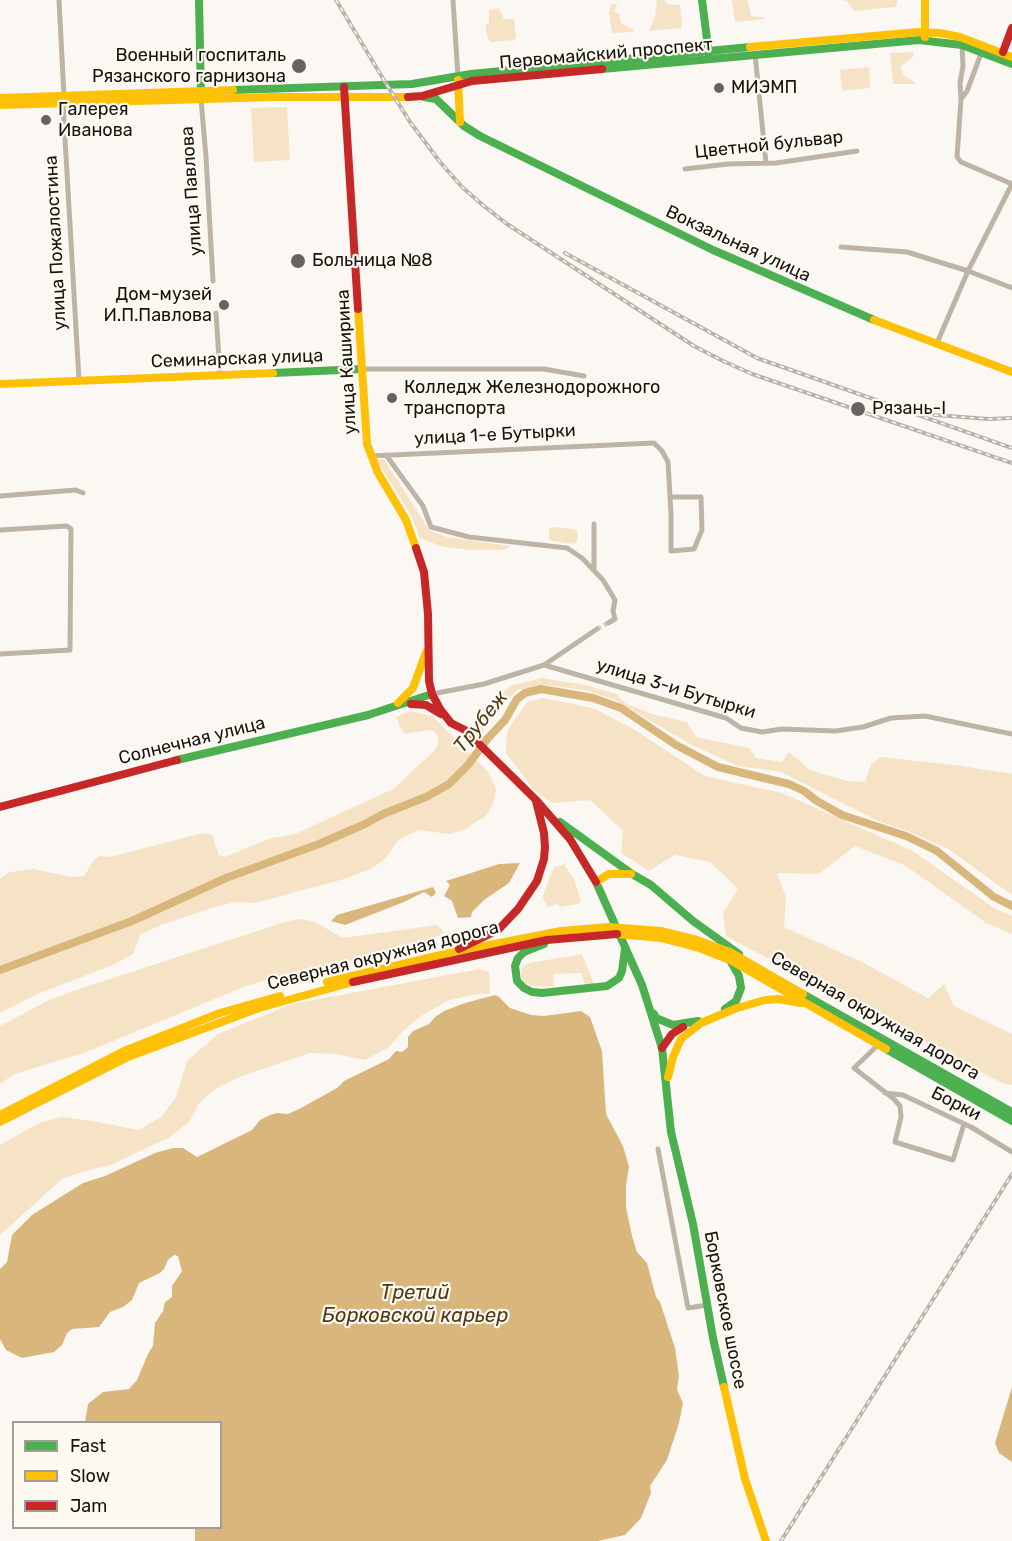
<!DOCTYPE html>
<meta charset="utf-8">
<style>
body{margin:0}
#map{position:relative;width:1012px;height:1541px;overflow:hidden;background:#fbf8f4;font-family:Rubik,sans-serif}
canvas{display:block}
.legend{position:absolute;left:12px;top:1421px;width:210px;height:108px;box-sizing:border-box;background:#fef9f1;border:2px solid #a19d97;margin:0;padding:8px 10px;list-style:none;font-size:18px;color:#161411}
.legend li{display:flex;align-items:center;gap:12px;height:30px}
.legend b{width:30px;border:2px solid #a19d97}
</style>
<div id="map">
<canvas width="1012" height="1541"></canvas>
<ul class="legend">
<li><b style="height:8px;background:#4caf50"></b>Fast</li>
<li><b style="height:8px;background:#ffc107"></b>Slow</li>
<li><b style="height:8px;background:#c62828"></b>Jam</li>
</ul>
</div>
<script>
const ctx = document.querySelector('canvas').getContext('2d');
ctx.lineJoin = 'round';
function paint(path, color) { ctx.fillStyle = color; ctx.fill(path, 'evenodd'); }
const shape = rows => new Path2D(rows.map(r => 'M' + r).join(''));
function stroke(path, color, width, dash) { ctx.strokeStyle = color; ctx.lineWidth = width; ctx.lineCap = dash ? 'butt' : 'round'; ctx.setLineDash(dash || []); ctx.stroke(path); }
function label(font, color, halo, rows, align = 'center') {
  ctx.font = font + ' Rubik,sans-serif'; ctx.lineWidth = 4.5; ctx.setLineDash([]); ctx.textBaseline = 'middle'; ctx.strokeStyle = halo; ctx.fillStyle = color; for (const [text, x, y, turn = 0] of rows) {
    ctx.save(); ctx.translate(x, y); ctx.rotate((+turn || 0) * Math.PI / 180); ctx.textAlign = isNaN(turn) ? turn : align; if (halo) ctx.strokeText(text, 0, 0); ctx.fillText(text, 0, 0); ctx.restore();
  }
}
paint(shape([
 [657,0,664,0,667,4,680,5,682,24,681,28,649,31,655,17],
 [732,0,748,0,751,16,763,17,765,19,735,22],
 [842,0,897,0,897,5,895,7,854,11,847,1],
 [611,4,616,4,617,8,614,10,615,13,619,13,621,23,634,30,633,32,612,33,609,14],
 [499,8,504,19,514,19,516,37,513,40,491,42,488,39,485,26,489,22,489,10],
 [913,52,914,56,900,67,903,75,915,82,915,84,893,84,890,53],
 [869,67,870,88,842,91,840,70],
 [287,107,290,160,254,162,251,108],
 [376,459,384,459,429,530,447,537,511,546,503,550,471,550,443,547,420,538,411,515],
 [553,527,574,529,578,532,577,542,574,544,552,541,549,539,549,529],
 [542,678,585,685,616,694,625,703,652,714,687,722,696,737,749,748,756,758,782,762,789,752,810,770,847,781,865,782,871,764,881,757,962,766,1012,774,1012,895,948,849,905,830,878,821,781,772,738,766,692,745,613,699,584,690,544,685,517,690,495,714,482,733,474,728,510,686],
 [543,698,593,708,632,728,705,776,782,793,913,851,994,908,1012,916,1012,934,986,923,906,866,855,846,819,874,777,873,786,897,784,927,864,963,928,998,944,984,954,1006,1012,1034,1012,1085,1002,1083,726,936,723,913,738,889,710,862,675,855,649,871,621,853,623,831,590,800,552,803,534,790,506,753,507,731,527,702],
 [410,711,432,716,488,772,496,789,494,801,487,815,464,830,449,834,419,830,398,840,387,857,373,868,344,879,255,903,237,902,217,906,159,926,140,935,133,954,113,965,40,993,0,1013,0,878,10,872,34,869,71,877,84,876,94,860,100,856,109,857,203,833,212,835,219,855,225,857,271,838,295,834,393,789,434,751,438,744,438,737,434,731,426,730,405,734,399,725,396,717],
 [564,864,574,879,581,901,578,904,560,907,557,904,548,907,543,899,544,892,554,867],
 [302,919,315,922,343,938,436,925,442,929,443,933,431,940,379,956,296,971,246,986,84,1053,14,1074,0,1084,0,1026,47,1001,79,989,288,921],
 [582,954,594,984,585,984,581,973,553,974,554,987,532,986,524,983,521,975,522,967,529,963],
 [480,969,489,972,490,994,479,994,449,1000,421,1016,402,1032,389,1047,365,1060,336,1054,310,1053,239,1077,215,1089,199,1103,190,1121,170,1137,111,1165,85,1171,62,1179,0,1235,0,1145,39,1123,61,1117,92,1121,139,1130,162,1116,176,1097,187,1061,218,1034,292,1004]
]), '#f6e3c6');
paint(shape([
 [520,863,509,883,484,900,472,912,471,917,458,918,452,901,444,896,450,885,446,881,499,864],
 [433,887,436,893,432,897,424,892,404,902,345,925,331,921,337,915],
 [495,995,499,997,510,1008,531,1015,544,1016,581,1011,590,1017,602,1051,606,1114,623,1146,629,1167,626,1185,626,1207,632,1236,637,1252,647,1263,656,1297,660,1302,675,1348,679,1376,677,1390,683,1403,679,1423,667,1460,650,1486,651,1493,641,1518,625,1535,598,1541,195,1541,195,1528,220,1528,220,1422,85,1422,88,1404,103,1392,129,1389,137,1380,148,1354,153,1346,155,1323,163,1311,165,1302,172,1297,172,1286,182,1271,178,1256,174,1255,168,1260,164,1269,160,1273,139,1283,132,1300,123,1307,110,1312,99,1327,72,1329,67,1333,62,1345,54,1352,22,1358,6,1350,0,1339,0,1269,7,1262,12,1235,32,1215,83,1183,105,1176,155,1153,173,1148,183,1148,197,1157,252,1130,260,1120,270,1115,277,1113,288,1114,301,1108,337,1088,344,1081,389,1059,396,1051,402,1052,408,1047,408,1037,413,1031,429,1024,435,1017,444,1011,465,1003],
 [1012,1387,1012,1462,999,1453,995,1443]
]), '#d9b77c');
stroke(shape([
 [0,970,132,921,226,878,319,844,365,824,383,814,426,797,449,784,468,765,488,738,505,720,517,699,525,693,541,689,593,698,621,708,676,745,718,767,789,784,804,791,817,801,842,815,906,836,937,851,994,897,1012,906]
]), '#d9b77c', 8);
stroke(shape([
 [597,629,608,623]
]), '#d9d6d2', 5, [5, 2.5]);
stroke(shape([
 [59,0,64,96],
 [453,0,458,77],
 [962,45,963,66,960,83,961,99,957,157,961,162,1012,184],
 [755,54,766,163],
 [962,98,967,91,982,51],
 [201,99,206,157,213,281],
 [63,104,79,380],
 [685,169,728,164,776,163,857,151],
 [841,247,907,252,968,271,1012,288],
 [216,313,220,374],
 [937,343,968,271,1012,184],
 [362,369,544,369,584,376],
 [386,455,423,506,431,527,469,537,567,548,582,558,603,580,615,600,613,611,615,619,608,623],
 [370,456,654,443,662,451,668,462,671,513,671,551,694,549,702,530,701,497,670,497],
 [0,496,76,490,83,493],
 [0,530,67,526,71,529,70,650,0,654],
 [594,569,594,524],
 [544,665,726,718,741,728,762,732,782,729,835,731,863,727,891,718,925,716,1012,734],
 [432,694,484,684,544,665,597,629],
 [878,1045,854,1068,894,1099,900,1106,901,1117,895,1142,953,1160,964,1124],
 [885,1093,903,1095,971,1127,1012,1152],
 [658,1149,688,1308,707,1305]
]), '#bdb4a6', 5);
stroke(shape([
 [199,0,201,97],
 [702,0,709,55],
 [602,69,919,40,962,45,1012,64],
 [233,90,412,84,471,74,750,47],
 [424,97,436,99,464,126,480,136,713,250,874,320],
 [273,373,362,369],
 [177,760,368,715,432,694],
 [560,822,632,874,651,885,693,921,739,954],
 [596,882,642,985,662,1048,671,1132,693,1224,713,1338,724,1387],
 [544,944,524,952,518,958,515,966,517,981,524,988,532,992,542,993,607,986,619,978,622,971,625,949],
 [803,994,1012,1112],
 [725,1009,736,1001,741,988,739,976,730,960],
 [654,1014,656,1018,673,1025,698,1021],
 [886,1049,1012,1121]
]), '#4caf50', 8);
stroke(shape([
 [925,0,925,37],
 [750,47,918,32,940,33,960,37,1012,57],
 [458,80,460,122],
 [0,98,233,90],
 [0,105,273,97,408,97],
 [358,309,367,444,378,473,406,520,416,548],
 [874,320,1012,372],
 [0,384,273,373],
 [398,703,413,688,426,652],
 [596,882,609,874,631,874],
 [617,934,661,938,699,948,730,960,886,1049],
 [327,982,449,953,561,931,609,927,661,931,697,940,730,952,803,994],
 [668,1077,673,1057,681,1039,701,1023,737,1008,765,1000,778,999,801,1003],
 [0,1115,124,1051,220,1013,280,996],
 [0,1122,128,1057,259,1008,353,982],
 [724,1387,745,1479,766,1541]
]), '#ffc107', 8);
stroke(shape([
 [1003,52,1012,28],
 [344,87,358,309],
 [408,97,422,96,472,81,602,69],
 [416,548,424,572,428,614,429,681,432,694,440,709,451,723,465,730,536,800,570,839,596,882],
 [411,704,426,705,441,714],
 [0,807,177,760],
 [459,949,498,930,518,909,537,881,544,859,545,847,544,833,536,801],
 [353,982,547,940,617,934],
 [662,1048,672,1034,683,1027]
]), '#c62828', 8);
const rail = shape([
 [336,0,382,77,410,122,440,162,462,187,485,207,507,224,694,346,721,360,752,374,1012,463],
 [565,253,757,358,1012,448],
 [934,415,989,419,1012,418],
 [781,1541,1012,1174]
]);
stroke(rail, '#b8b2aa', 4);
stroke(rail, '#fef9f1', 1.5, [4.5]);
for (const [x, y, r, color] of [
 [299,66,8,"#666460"],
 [719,88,6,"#666460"],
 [46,120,6,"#666460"],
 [298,261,8,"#666460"],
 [224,305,6,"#666460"],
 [392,398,6,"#666460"],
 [858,409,8,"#666460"]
]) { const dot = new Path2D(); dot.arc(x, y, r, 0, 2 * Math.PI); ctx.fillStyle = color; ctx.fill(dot); stroke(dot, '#fef9f1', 2); }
label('18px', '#161411', '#fef9f1', [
 ["Первомайский проспект",606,54,-5],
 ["Цветной бульвар",769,145,-6],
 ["улица Павлова",192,191,-94],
 ["улица Пожалостина",56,243,-93],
 ["Вокзальная улица",738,244,25],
 ["Семинарская улица",237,359,-2],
 ["улица Каширина",347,362,-93],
 ["улица 1-е Бутырки",495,435,-3],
 ["улица 3-и Бутырки",676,689,17],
 ["Солнечная улица",192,741,-14],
 ["Северная окружная дорога",383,956,-14],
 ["Северная окружная дорога",875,1016,30],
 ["Борки",956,1104,27],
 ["Борковское шоссе",725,1310,79]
]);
label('18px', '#161411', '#fef9f1', [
 ["Военный госпиталь",286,56,"right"],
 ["Рязанского гарнизона",286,77,"right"],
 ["МИЭМП",731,88],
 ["Галерея",58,110],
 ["Иванова",58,131],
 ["Больница №8",312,261],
 ["Дом-музей",212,295,"right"],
 ["И.П.Павлова",212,316,"right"],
 ["Колледж Железнодорожного",404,388],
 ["транспорта",404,409],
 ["Рязань-I",872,409]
], 'left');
label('italic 20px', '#4d3916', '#fef9f1', [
 ["Трубеж",481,722,-51],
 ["Третий",415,1293],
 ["Борковской карьер",415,1316]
]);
</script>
